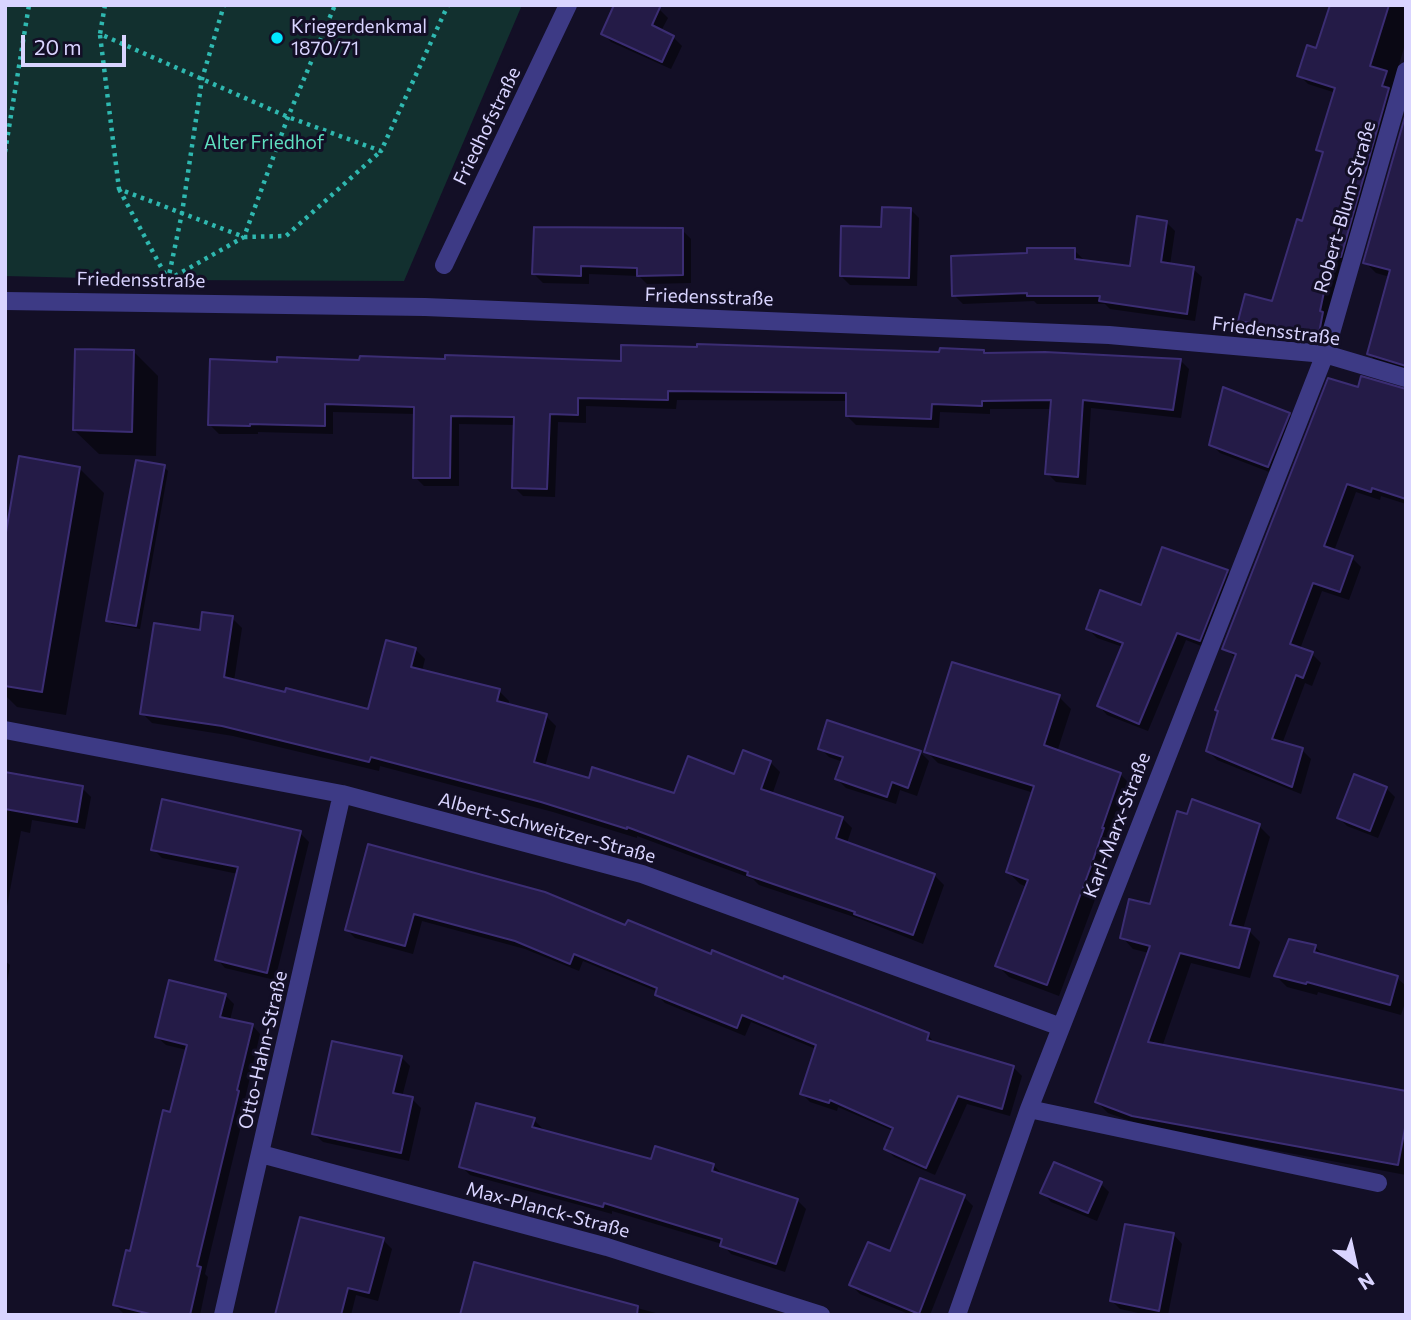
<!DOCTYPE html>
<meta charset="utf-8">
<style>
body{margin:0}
#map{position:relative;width:1411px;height:1320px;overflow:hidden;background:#130f26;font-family:Commissioner,sans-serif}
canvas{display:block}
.frame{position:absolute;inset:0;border:7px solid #d9d4ff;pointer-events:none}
.north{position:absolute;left:1320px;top:1229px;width:70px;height:70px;-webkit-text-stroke:5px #130f26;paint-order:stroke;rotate:147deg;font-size:19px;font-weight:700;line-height:28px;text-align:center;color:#d9d4ff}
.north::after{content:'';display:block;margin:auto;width:24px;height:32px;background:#d9d4ff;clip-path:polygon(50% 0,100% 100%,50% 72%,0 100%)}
.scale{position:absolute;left:21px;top:35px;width:105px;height:32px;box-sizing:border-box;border:4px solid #d9d4ff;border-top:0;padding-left:9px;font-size:21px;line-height:24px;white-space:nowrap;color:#d9d4ff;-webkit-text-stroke:5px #130f26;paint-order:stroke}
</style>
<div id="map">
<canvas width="1411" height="1320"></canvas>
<div class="frame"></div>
<div class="north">N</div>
<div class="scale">20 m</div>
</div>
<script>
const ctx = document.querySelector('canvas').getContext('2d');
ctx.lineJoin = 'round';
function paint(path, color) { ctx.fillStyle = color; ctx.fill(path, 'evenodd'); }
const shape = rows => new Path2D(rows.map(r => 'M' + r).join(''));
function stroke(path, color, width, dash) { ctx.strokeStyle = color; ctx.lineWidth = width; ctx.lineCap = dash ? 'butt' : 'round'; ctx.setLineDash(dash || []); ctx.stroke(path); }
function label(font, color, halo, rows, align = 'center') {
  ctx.font = font + ' Commissioner,sans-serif'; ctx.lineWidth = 6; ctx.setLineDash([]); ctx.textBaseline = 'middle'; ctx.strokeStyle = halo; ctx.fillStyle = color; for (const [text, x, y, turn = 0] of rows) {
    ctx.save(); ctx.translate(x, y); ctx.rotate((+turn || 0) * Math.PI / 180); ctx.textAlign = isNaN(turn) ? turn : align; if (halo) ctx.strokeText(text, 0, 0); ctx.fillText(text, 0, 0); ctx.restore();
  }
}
paint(shape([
 [5,5,522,5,404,281,168,280,5,276]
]), '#12302f');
paint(shape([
 [1331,5,1406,5,1406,41,1391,92,1349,264,1341,262,1328,320,1327,340,1249,329,1240,321,1274,303,1303,223,1324,155,1318,149,1336,93,1308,84,1299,75,1317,50],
 [659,9,668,18,661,31,673,37,682,46,671,69,611,42,603,33],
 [1406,120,1406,374,1380,365,1369,354,1390,277,1376,273,1365,262],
 [910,209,919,218,917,286,850,285,841,276,883,228],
 [1166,222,1175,231,1170,265,1193,269,1202,277,1195,321,1110,309,1105,304,1037,304,1034,301,963,304,954,295,1029,255,1074,250,1083,259,1083,262,1131,268],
 [682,230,691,239,691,283,647,284,639,276,589,274,589,284,543,283,534,274],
 [134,352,158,376,156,456,99,454,74,430],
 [984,352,986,354,1180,360,1189,369,1181,418,1091,408,1086,485,1056,482,1047,473,1052,409,990,409,990,414,940,412,939,428,856,425,847,416,848,401,677,400,676,409,586,406,586,423,558,422,555,497,523,496,514,487,516,425,459,424,459,486,424,486,415,477,416,414,333,412,333,434,258,432,258,434,219,434,210,425,279,364,361,361,622,363],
 [1359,390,1406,390,1406,504,1381,496,1380,500,1356,492,1334,551,1352,558,1361,567,1349,600,1322,591,1300,649,1312,654,1321,663,1312,686,1305,683,1282,744,1302,750,1311,759,1301,794,1217,760,1208,751,1236,658,1224,648],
 [1289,414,1297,423,1277,475,1220,453,1211,444],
 [164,467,168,471,140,629,112,624,108,620],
 [79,468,104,493,66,715,17,707,5,695,5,618],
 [1227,572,1236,580,1209,649,1186,640,1148,731,1107,715,1099,706,1123,647,1097,638,1088,629],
 [232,618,242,628,234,681,369,711,415,649,425,659,422,671,499,691,509,701,508,705,546,716,556,726,545,767,590,780,675,795,770,762,780,772,772,795,842,818,852,828,847,843,934,875,944,885,923,944,863,920,759,885,753,879,637,836,637,838,553,812,380,766,379,771,233,736,152,723,142,713,201,632],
 [1059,697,1071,709,1057,752,1121,775,1133,787,1113,840,1115,842,1103,878,1059,996,1009,977,997,965,1027,887,1020,884,1008,872,1034,793,938,763,926,751],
 [820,748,920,752,929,761,917,796,900,790,896,804,846,788,837,779,843,762,829,757],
 [5,774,82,788,91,797,85,829,32,820,30,833,21,831,5,917],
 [1386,788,1395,797,1378,838,1347,826,1339,818],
 [1259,826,1270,837,1243,929,1249,931,1260,942,1250,978,1191,963,1162,1047,1406,1093,1406,1175,1145,1126,1108,1113,1097,1102,1149,953,1133,949,1122,937,1151,906],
 [300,833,309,842,275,980,225,968,217,959,238,874,162,858,153,849],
 [369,846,712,956,928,1035,936,1045,1014,1068,1022,1076,1010,1116,967,1104,935,1175,894,1157,886,1149,893,1131,838,1107,837,1111,810,1102,802,1094,816,1049,751,1022,745,1036,665,1003,657,995,658,992,583,961,579,971,525,949,422,921,413,954,355,938,347,930],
 [1315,947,1326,957,1397,978,1406,986,1406,1000,1401,1015,1318,992,1317,995,1287,987,1276,976],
 [5,961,10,965,5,995],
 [225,995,234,1004,230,1020,252,1025,260,1034,245,1099,247,1101,205,1274,208,1277,200,1315,123,1313,115,1305,172,1114,187,1050,166,1045,157,1037],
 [401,1057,410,1066,402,1097,412,1099,421,1108,409,1161,323,1142,314,1134],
 [534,1120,543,1129,542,1131,652,1161,713,1165,722,1174,797,1200,806,1209,785,1272,731,1254,722,1244,612,1211,612,1214,470,1175,461,1166],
 [921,1180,964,1197,973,1206,930,1315,911,1315,860,1294,851,1285,891,1253],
 [1101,1184,1109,1192,1097,1221,1051,1202,1043,1193],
 [1174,1235,1182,1244,1168,1315,1147,1315,1120,1309,1112,1301],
 [383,1240,392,1249,378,1301,356,1295,351,1315,277,1315],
 [475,1264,663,1315,462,1315]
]), '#0007');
const building = shape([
 [614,5,661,5,652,25,674,36,662,62,601,34,614,5],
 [1330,5,1389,5,1370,66,1387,71,1382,86,1389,88,1341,257,1332,254,1320,311,1323,312,1319,333,1238,321,1245,294,1272,301,1297,219,1302,221,1323,152,1316,150,1335,88,1297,76,1307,45,1316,48,1330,5],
 [1406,113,1406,366,1367,354,1390,270,1363,263,1406,113],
 [882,207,911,208,909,278,840,276,841,226,881,227,882,207],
 [1137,216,1167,221,1161,262,1194,267,1187,314,1099,301,1100,296,1027,296,1027,293,952,296,951,256,1027,253,1027,248,1075,248,1075,259,1130,266,1137,216],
 [534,227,683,228,683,275,637,276,637,268,581,266,581,276,532,274,534,227],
 [697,344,939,352,940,348,984,350,984,353,1045,352,1181,359,1173,410,1083,400,1078,477,1045,474,1051,400,982,401,982,406,932,404,931,419,846,416,846,393,668,391,668,400,578,398,578,415,550,414,547,489,512,488,514,417,451,416,450,478,413,478,414,407,325,404,325,426,250,424,250,426,208,425,210,359,277,362,277,357,359,360,360,356,445,359,445,355,621,361,621,345,697,347,697,344],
 [75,349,134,350,132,432,73,430,75,349],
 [1361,376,1406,389,1406,499,1372,488,1371,492,1347,484,1324,546,1353,556,1340,592,1313,583,1290,644,1313,652,1303,678,1296,675,1272,739,1303,748,1292,787,1206,751,1218,711,1215,710,1236,654,1222,649,1328,378,1358,387,1361,376],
 [1223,387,1290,413,1268,467,1209,445,1223,387],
 [19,456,80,467,42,692,5,686,5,538,19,456],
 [136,460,165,465,136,626,106,621,136,460],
 [1162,547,1228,570,1200,641,1177,633,1139,724,1097,706,1123,643,1086,629,1100,590,1141,605,1162,547],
 [202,612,233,616,224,677,285,692,286,688,368,709,386,640,416,648,411,667,500,689,497,701,547,714,534,762,589,778,592,767,674,793,688,756,734,774,743,750,771,761,761,789,843,817,836,838,935,874,913,935,854,914,855,912,747,875,748,872,627,827,627,829,541,802,371,757,369,762,222,726,140,714,154,623,200,630,202,612],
 [952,662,1060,695,1044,745,1121,773,1102,828,1104,828,1091,866,1047,985,995,966,1028,880,1006,872,1034,786,924,752,952,662],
 [827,720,921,751,908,788,892,782,887,797,835,779,843,757,818,749,827,720],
 [5,772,83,786,77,822,5,809,5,772],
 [1354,774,1387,787,1370,831,1337,818,1354,774],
 [162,799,301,831,267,973,215,960,238,867,151,850,162,799],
 [1192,799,1260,824,1230,925,1250,929,1239,968,1180,953,1148,1042,1406,1091,1406,1123,1398,1165,1132,1116,1095,1102,1150,946,1120,938,1129,899,1150,904,1177,811,1187,814,1192,799],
 [368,844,545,892,625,925,628,920,711,954,712,950,783,979,784,976,929,1033,927,1040,1014,1066,1002,1109,958,1096,926,1168,884,1149,893,1128,830,1100,829,1103,800,1094,816,1045,742,1015,737,1028,655,995,657,988,574,954,570,964,515,941,414,914,405,946,345,930,368,844],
 [1289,939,1316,945,1314,952,1398,976,1390,1005,1307,982,1306,984,1274,976,1289,939],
 [169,980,226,994,220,1017,253,1024,237,1090,239,1091,197,1266,201,1267,190,1315,154,1315,113,1305,126,1250,130,1251,163,1110,170,1112,187,1045,155,1037,169,980],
 [332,1041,402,1056,393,1093,413,1097,401,1153,312,1134,332,1041],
 [476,1103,535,1118,532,1127,651,1159,655,1146,714,1164,712,1171,798,1199,776,1264,720,1246,722,1239,604,1203,603,1207,459,1167,476,1103],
 [1054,1162,1102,1182,1088,1213,1040,1193,1054,1162],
 [920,1178,965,1195,919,1314,849,1285,868,1242,890,1251,920,1178],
 [300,1217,384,1238,369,1293,348,1288,341,1315,275,1315,300,1217],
 [1125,1224,1174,1233,1159,1311,1110,1301,1125,1224],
 [474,1262,638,1306,637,1315,460,1315,474,1262]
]);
paint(building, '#241b47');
stroke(building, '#3b2d73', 2);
stroke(shape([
 [105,5,100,34,288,117,381,151,448,5],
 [100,35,119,189,244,237,286,236,381,151],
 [5,152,29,5],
 [119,189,168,280,182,213,202,79,224,5],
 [175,276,244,237,288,117,335,5]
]), '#2fb8b0', 4.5, [3.5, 5]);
stroke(shape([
 [444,265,568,5],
 [5,301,425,307,1109,335,1325,354,1406,378],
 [5,730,342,794,642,874,1061,1027],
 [1029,1109,1378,1183],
 [261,1154,607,1247,821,1315],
 [223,1315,342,794],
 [957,1315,1029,1109,1325,354,1406,71]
]), '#3d3a85', 18);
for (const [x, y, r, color] of [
 [277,38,7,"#00e5ff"]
]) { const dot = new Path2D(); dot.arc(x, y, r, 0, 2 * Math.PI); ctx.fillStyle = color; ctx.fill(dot); stroke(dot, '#130f26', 2.5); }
label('19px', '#d9d4ff', '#130f26', [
 ["Kriegerdenkmal",291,27],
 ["1870/71",291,49]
], 'left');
label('19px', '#d9d4ff', '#130f26', [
 ["Friedhofstraße",487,126,-64],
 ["Robert-Blum-Straße",1345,207,-74],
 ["Friedensstraße",141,280,1],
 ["Friedensstraße",709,297,2],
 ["Friedensstraße",1276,331,7],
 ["Karl-Marx-Straße",1117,825,-69],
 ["Albert-Schweitzer-Straße",547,828,15],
 ["Otto-Hahn-Straße",263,1050,-77],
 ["Max-Planck-Straße",548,1210,15]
]);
label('19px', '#5fe0c0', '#130f26', [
 ["Alter Friedhof",264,143]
]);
</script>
